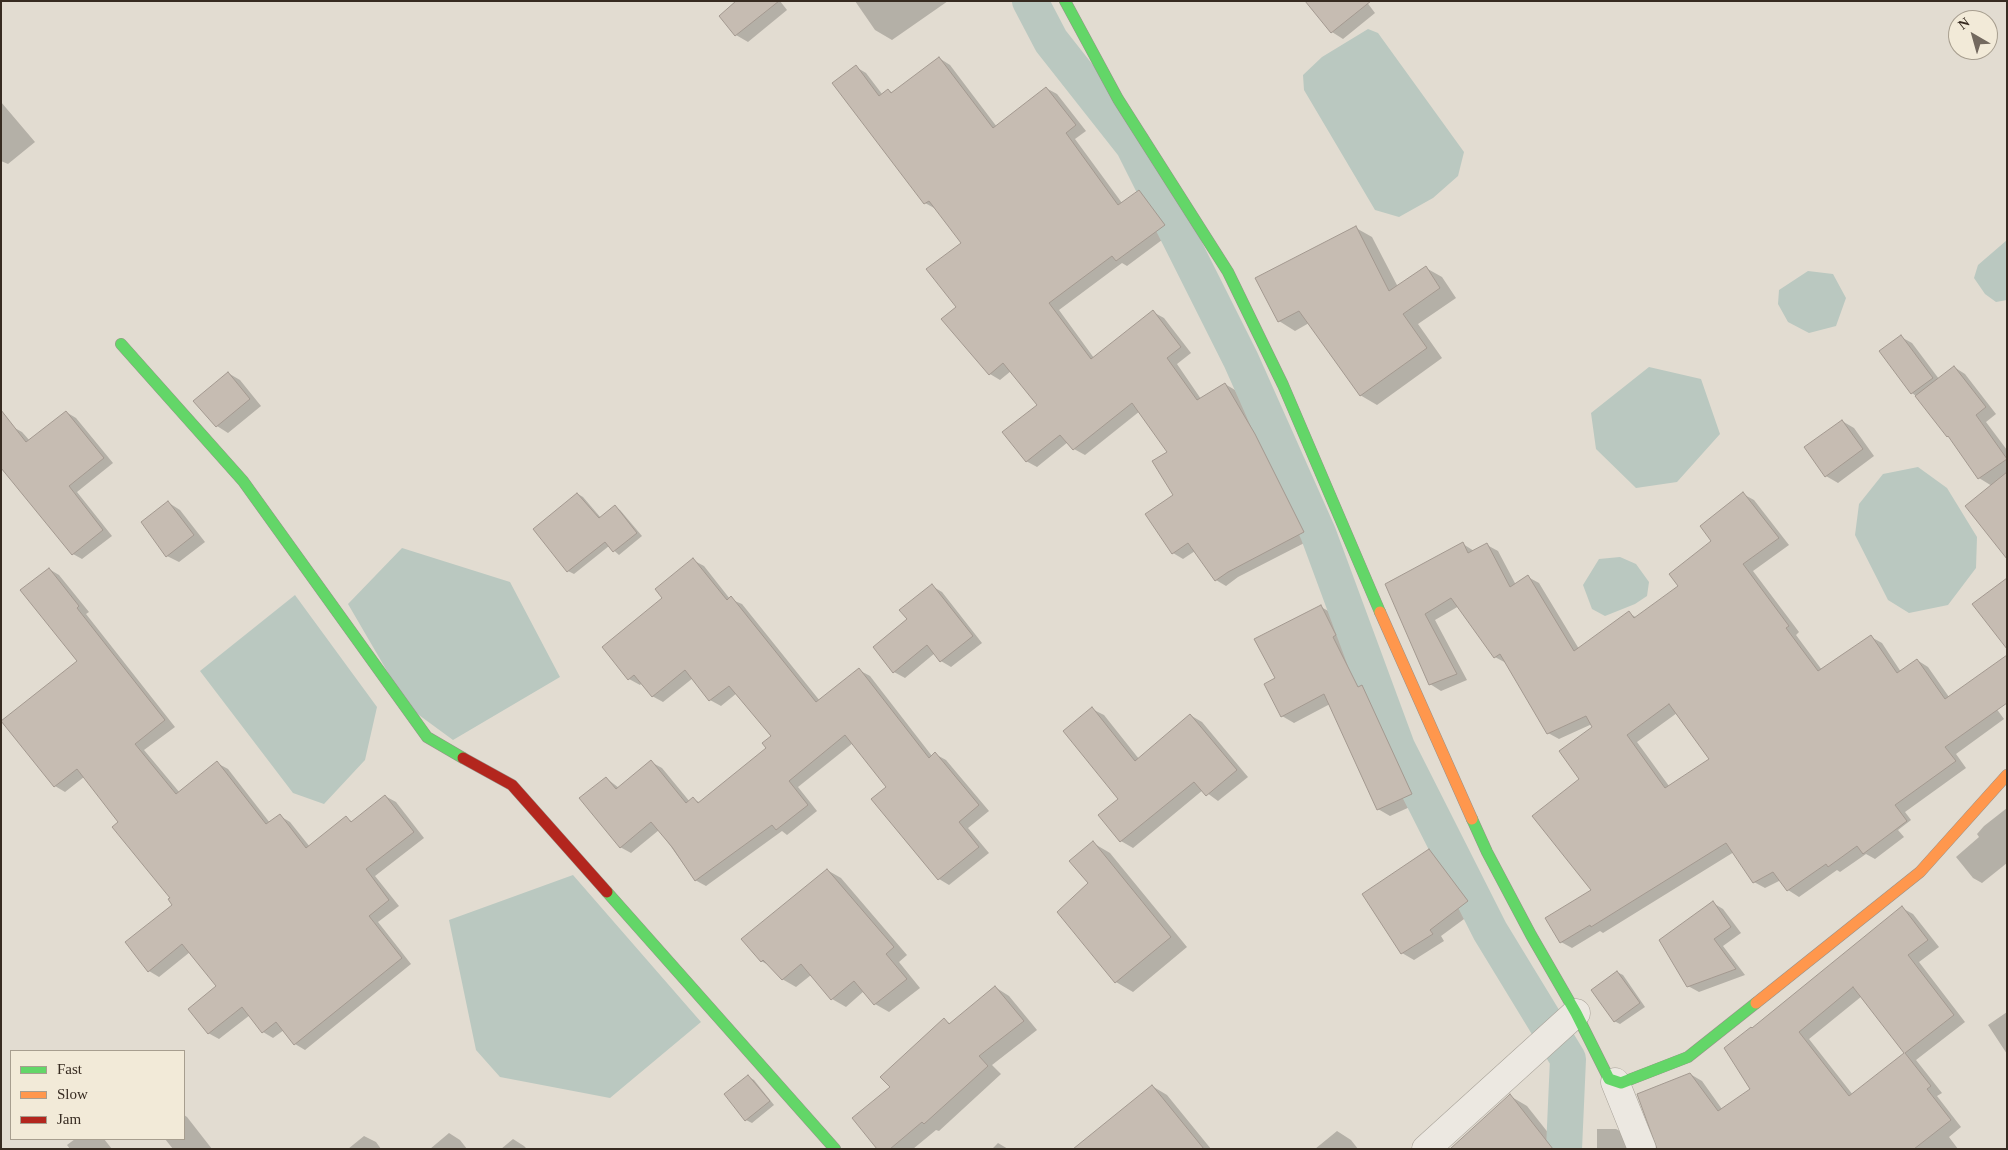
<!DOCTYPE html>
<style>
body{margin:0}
#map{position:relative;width:2008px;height:1150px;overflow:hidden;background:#e2dcd1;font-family:Georgia,serif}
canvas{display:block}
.frame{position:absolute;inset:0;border:2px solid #372b21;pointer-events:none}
.legend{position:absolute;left:10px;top:1050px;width:175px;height:90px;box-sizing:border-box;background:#f2ead8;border:1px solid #a79e8f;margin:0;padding:6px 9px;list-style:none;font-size:15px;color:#372b21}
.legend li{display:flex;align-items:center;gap:10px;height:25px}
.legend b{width:25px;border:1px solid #a79e8f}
.north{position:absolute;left:1948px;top:10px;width:50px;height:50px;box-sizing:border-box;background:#f2ead8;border:1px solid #a79e8f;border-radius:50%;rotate:322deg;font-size:14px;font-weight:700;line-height:20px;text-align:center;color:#372b21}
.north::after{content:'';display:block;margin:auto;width:18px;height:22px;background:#73695f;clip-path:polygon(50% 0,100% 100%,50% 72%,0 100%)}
</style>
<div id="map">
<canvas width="2008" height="1150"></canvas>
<div class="frame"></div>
<ul class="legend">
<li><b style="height:6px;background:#63d668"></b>Fast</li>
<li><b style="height:6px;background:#ff974d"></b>Slow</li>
<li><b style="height:6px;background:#b3261e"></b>Jam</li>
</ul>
<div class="north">N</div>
</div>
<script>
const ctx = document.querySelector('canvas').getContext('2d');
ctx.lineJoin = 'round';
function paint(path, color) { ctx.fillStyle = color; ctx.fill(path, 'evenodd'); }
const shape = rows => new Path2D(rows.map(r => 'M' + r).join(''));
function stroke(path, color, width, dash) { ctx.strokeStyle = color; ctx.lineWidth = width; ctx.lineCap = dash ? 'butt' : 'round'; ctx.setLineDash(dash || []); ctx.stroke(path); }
paint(shape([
 [1368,29,1378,33,1464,152,1458,176,1433,198,1399,217,1375,210,1304,90,1303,75,1322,57],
 [2007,240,2007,300,1996,302,1985,294,1974,278,1978,265],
 [1808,271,1833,274,1846,298,1836,326,1809,333,1788,322,1778,304,1779,290],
 [1649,367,1701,379,1720,434,1677,482,1636,488,1596,449,1591,413],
 [1918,467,1947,488,1977,537,1976,568,1948,605,1909,613,1888,600,1855,535,1859,504,1883,474],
 [402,548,510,582,560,677,453,740,408,707,348,604],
 [1620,557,1636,564,1649,582,1647,596,1635,604,1605,616,1592,609,1583,585,1599,559],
 [295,595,377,707,365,760,324,804,293,793,200,671],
 [573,875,701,1022,610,1098,500,1077,476,1050,449,920]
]), '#bac8c0');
paint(shape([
 [738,1,780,1,787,10,748,42,736,35,720,16],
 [855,1,948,1,892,40,875,30],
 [1366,1,1375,13,1343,39,1332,32],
 [939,58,950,65,997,127,1046,88,1057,94,1086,131,1075,139,1122,203,1139,191,1150,197,1174,231,1127,266,1122,263,1059,310,1094,358,1153,312,1164,318,1191,353,1177,364,1201,399,1225,384,1235,390,1265,441,1314,538,1238,577,1226,586,1216,580,1195,551,1183,559,1173,553,1175,495,1169,453,1140,411,1085,455,1074,449,1068,442,1037,467,1026,461,1039,406,1011,371,1000,380,990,374,957,307,963,243,936,209,925,203,856,67,866,73,882,94,888,90,893,93],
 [1,102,35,142,8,164,1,161],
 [1356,228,1372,237,1398,287,1426,268,1442,277,1456,298,1418,324,1442,358,1377,405,1360,395,1309,323,1295,331,1279,321],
 [1901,337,1912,343,1939,379,1954,367,1965,374,1996,414,1986,422,2007,450,2007,474,1992,486,1979,478,1951,438,1916,396,1912,393,1881,351],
 [228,373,240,380,261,406,228,433,217,426],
 [66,412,76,418,113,463,77,492,112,536,82,559,73,554,13,427,22,432,30,441],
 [1842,421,1854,428,1874,456,1838,483,1826,476],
 [578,494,583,497,601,518,615,507,620,510,642,536,619,555,609,546,574,574,568,571,535,529],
 [1743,494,1754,500,1789,545,1753,571,1799,632,1796,635,1822,670,1871,637,1882,643,1901,672,1917,660,1928,667,1949,697,1982,689,2004,719,1956,754,1966,768,1905,812,1911,820,1898,830,1904,837,1875,859,1866,854,1840,872,1837,870,1799,897,1788,890,1781,880,1765,888,1754,882,1734,852,1603,933,1600,931,1572,948,1561,942,1593,890,1581,779,1594,727,1592,724,1559,739,1548,733,1506,663,1495,657,1459,606,1435,620,1467,680,1441,691,1430,684,1387,584,1463,544,1474,551,1487,545,1498,551,1516,585,1528,577,1539,583,1579,649,1629,613,1637,618,1680,586,1713,541],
 [1677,713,1711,760,1669,786,1637,742],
 [169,503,180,510,205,542,179,562,167,556],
 [693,560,704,566,730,599,742,604,820,701,859,670,870,676,932,756,935,754,946,760,989,811,968,828,989,853,949,885,939,879,888,787,853,743,798,787,817,811,787,835,782,831,706,886,695,880,659,830,631,853,620,847,606,778,619,788,651,762,662,768,690,802,693,799,701,803,768,748,772,737,737,693,721,706,710,700,693,678,663,702,652,696,642,683,640,685,629,679,663,598],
 [49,569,59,575,89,612,86,614,175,727,144,750,180,793,217,763,228,769,270,823,280,816,290,822,310,847,346,818,353,822,385,796,396,802,424,838,375,876,399,906,378,922,411,964,305,1050,295,1044,284,1030,273,1038,263,1032,250,1015,219,1039,208,1033,218,987,190,952,159,977,149,971,174,905,172,898,120,823,84,777,65,792,55,786,79,662],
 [932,586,942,592,982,643,951,667,941,661,935,653,905,678,894,672,874,648,908,619],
 [1321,607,1332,613,1347,642,1344,644,1367,689,1374,693,1423,801,1390,816,1378,809,1330,704,1294,723,1282,716,1276,679],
 [1092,709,1104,715,1139,759,1190,715,1202,722,1248,777,1218,801,1203,790,1133,848,1121,841,1119,799],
 [2007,808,2007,863,1982,883,1973,878,1956,857,1979,837,1977,834,1984,826],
 [1093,843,1110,853,1187,947,1133,992,1116,982],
 [1430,850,1441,857,1479,908,1441,936,1444,941,1414,960,1402,953,1364,894],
 [827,870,841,878,907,955,899,962,920,988,889,1012,875,1004,864,991,846,1007,832,999,811,975,796,987,782,979,772,967,761,961],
 [1713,903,1723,909,1741,933,1723,946,1745,975,1699,992,1688,986],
 [1902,908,1913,914,1939,947,1919,962,1965,1022,1916,1060,1942,1093,1937,1096,1961,1127,1949,1137,1958,1149,1658,1149,1690,1074,1702,1081,1722,1109,1751,1090,1752,1030],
 [1862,996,1906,1053,1853,1095,1809,1039],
 [1617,972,1623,975,1645,1007,1620,1024,1614,1021],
 [995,987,1009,996,1037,1030,992,1065,1001,1074,939,1131,936,1130,913,1149,879,1149,892,1087,944,1020,951,1024],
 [2007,1012,2007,1054,1988,1025],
 [749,1077,754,1080,774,1105,752,1123,746,1120],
 [1152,1086,1167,1095,1211,1149,1087,1149],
 [1510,1096,1527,1106,1561,1149,1451,1149],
 [184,1115,187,1117,212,1149,173,1149,165,1139,184,1139],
 [1597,1129,1616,1129,1628,1135,1633,1149,1597,1149],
 [1337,1131,1351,1140,1358,1149,1315,1149],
 [449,1133,460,1140,467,1149,430,1149],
 [364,1136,376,1142,381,1149,348,1149],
 [75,1139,104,1139,112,1149,70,1149,67,1145],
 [513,1139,524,1146,527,1149,501,1149],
 [998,1143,1008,1149,992,1149]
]), '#0003');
stroke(shape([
 [1030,1,1051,41,1133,145,1241,360,1318,533,1397,747,1490,931,1568,1059,1564,1149]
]), '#bac8c0', 36);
const building = shape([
 [736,1,779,1,735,36,719,16,736,1],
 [1305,1,1371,1,1331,33,1305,1],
 [939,57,993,128,1046,87,1076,125,1066,133,1118,205,1139,190,1165,225,1116,261,1112,256,1049,303,1091,359,1153,310,1181,347,1167,358,1197,400,1225,383,1255,434,1304,532,1228,572,1215,581,1188,543,1172,554,1145,514,1173,495,1152,461,1167,452,1132,403,1073,450,1060,435,1026,462,1002,432,1037,405,1003,363,989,375,941,319,956,307,926,269,961,243,929,201,924,204,832,83,856,65,879,96,888,89,891,93,939,57],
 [1356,226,1389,291,1426,266,1440,288,1403,314,1427,348,1360,396,1299,311,1278,322,1255,278,1356,226],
 [1901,335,1933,378,1911,394,1879,351,1901,335],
 [1954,366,1986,407,1976,415,2007,459,1978,479,1948,436,1947,437,1915,396,1954,366],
 [228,372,250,399,216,427,193,401,228,372],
 [1,410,26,442,66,411,104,458,69,486,103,530,72,555,1,468,1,410],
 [1842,420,1863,449,1825,477,1804,447,1842,420],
 [2007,472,2007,559,1965,506,2007,472],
 [1743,492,1779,538,1743,564,1789,626,1786,628,1818,671,1871,635,1897,673,1917,659,1945,699,2007,655,2007,703,1945,747,1956,761,1895,805,1907,821,1863,854,1857,846,1828,867,1826,864,1787,891,1773,872,1753,883,1726,843,1591,927,1590,925,1560,943,1545,918,1591,890,1532,816,1579,779,1559,751,1592,727,1586,716,1547,734,1500,654,1494,658,1451,598,1425,614,1457,674,1429,685,1385,584,1463,542,1468,553,1487,543,1510,587,1528,575,1574,651,1629,611,1634,618,1678,586,1669,574,1711,541,1700,526,1743,492],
 [1669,704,1709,759,1665,788,1627,735,1669,704],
 [577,493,599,518,615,505,637,533,613,552,605,542,567,572,533,529,577,493],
 [168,501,194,535,166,557,141,522,168,501],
 [693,558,727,600,731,596,816,702,859,668,929,758,935,752,979,805,959,822,979,847,938,880,871,799,886,787,845,735,789,781,808,805,776,830,772,825,695,881,672,847,651,822,620,848,579,798,606,777,616,789,651,760,686,803,693,797,698,803,766,748,762,743,771,736,729,686,709,701,685,670,652,697,634,675,628,680,602,647,662,598,655,589,693,558],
 [49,568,79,606,77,608,165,720,135,744,176,794,217,761,266,824,280,814,306,848,346,816,351,822,385,795,414,832,366,869,389,900,369,916,402,958,294,1045,276,1022,262,1033,242,1007,208,1034,188,1009,216,986,182,944,148,972,125,942,172,905,168,899,170,898,112,827,118,822,77,769,54,787,1,721,77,661,20,590,49,568],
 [2007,578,2007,649,1972,604,2007,578],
 [932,584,973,636,940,662,927,645,893,673,873,647,907,619,899,610,932,584],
 [1321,605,1336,635,1333,637,1358,687,1362,685,1412,794,1377,810,1324,694,1281,717,1264,684,1275,678,1254,639,1321,605],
 [1092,707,1135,761,1190,714,1237,770,1206,796,1194,782,1120,842,1098,815,1118,799,1063,731,1092,707],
 [1093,841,1171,937,1115,983,1057,912,1088,883,1069,861,1093,841],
 [1429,849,1468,901,1430,930,1433,934,1401,954,1362,894,1429,849],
 [827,869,894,947,886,954,907,979,874,1005,854,981,831,1000,801,964,782,980,763,960,761,962,741,939,827,869],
 [1713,901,1731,927,1714,939,1736,969,1687,987,1659,940,1713,901],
 [1902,906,1928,940,1908,955,1954,1015,1905,1053,1931,1086,1927,1089,1951,1120,1914,1149,1657,1149,1637,1094,1690,1073,1718,1111,1750,1089,1724,1048,1751,1027,1752,1028,1902,906],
 [1853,987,1904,1053,1849,1096,1799,1032,1853,987],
 [1617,971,1640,1003,1614,1022,1591,990,1617,971],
 [995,986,1024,1021,979,1056,988,1066,924,1124,922,1122,890,1149,877,1149,852,1118,890,1087,880,1077,944,1018,949,1024,995,986],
 [748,1075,770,1101,745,1121,724,1094,748,1075],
 [1152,1085,1204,1149,1073,1149,1152,1085],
 [1510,1094,1553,1149,1450,1149,1508,1096,1510,1094]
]);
paint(building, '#c6bcb2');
stroke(building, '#a39990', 1);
const street = shape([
 [1615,1082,1642,1149],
 [1426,1149,1576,1013]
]);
const fast = shape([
 [1065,1,1118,99,1228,272,1283,385,1380,612],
 [121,344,243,481,427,737,463,758],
 [1472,819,1487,852,1531,935,1576,1013,1609,1079,1621,1083,1688,1057,1756,1003],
 [607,892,835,1149]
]);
const slow = shape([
 [1380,612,1472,819],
 [1756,1003,1920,872,2007,775]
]);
const jam = shape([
 [463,758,512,785,607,892]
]);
stroke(street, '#a8a299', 29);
stroke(fast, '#989189', 12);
stroke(slow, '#989189', 12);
stroke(jam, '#989189', 12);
stroke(street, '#ece8e1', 28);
stroke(fast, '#63d668', 11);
stroke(slow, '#ff974d', 11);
stroke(jam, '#b3261e', 11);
</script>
